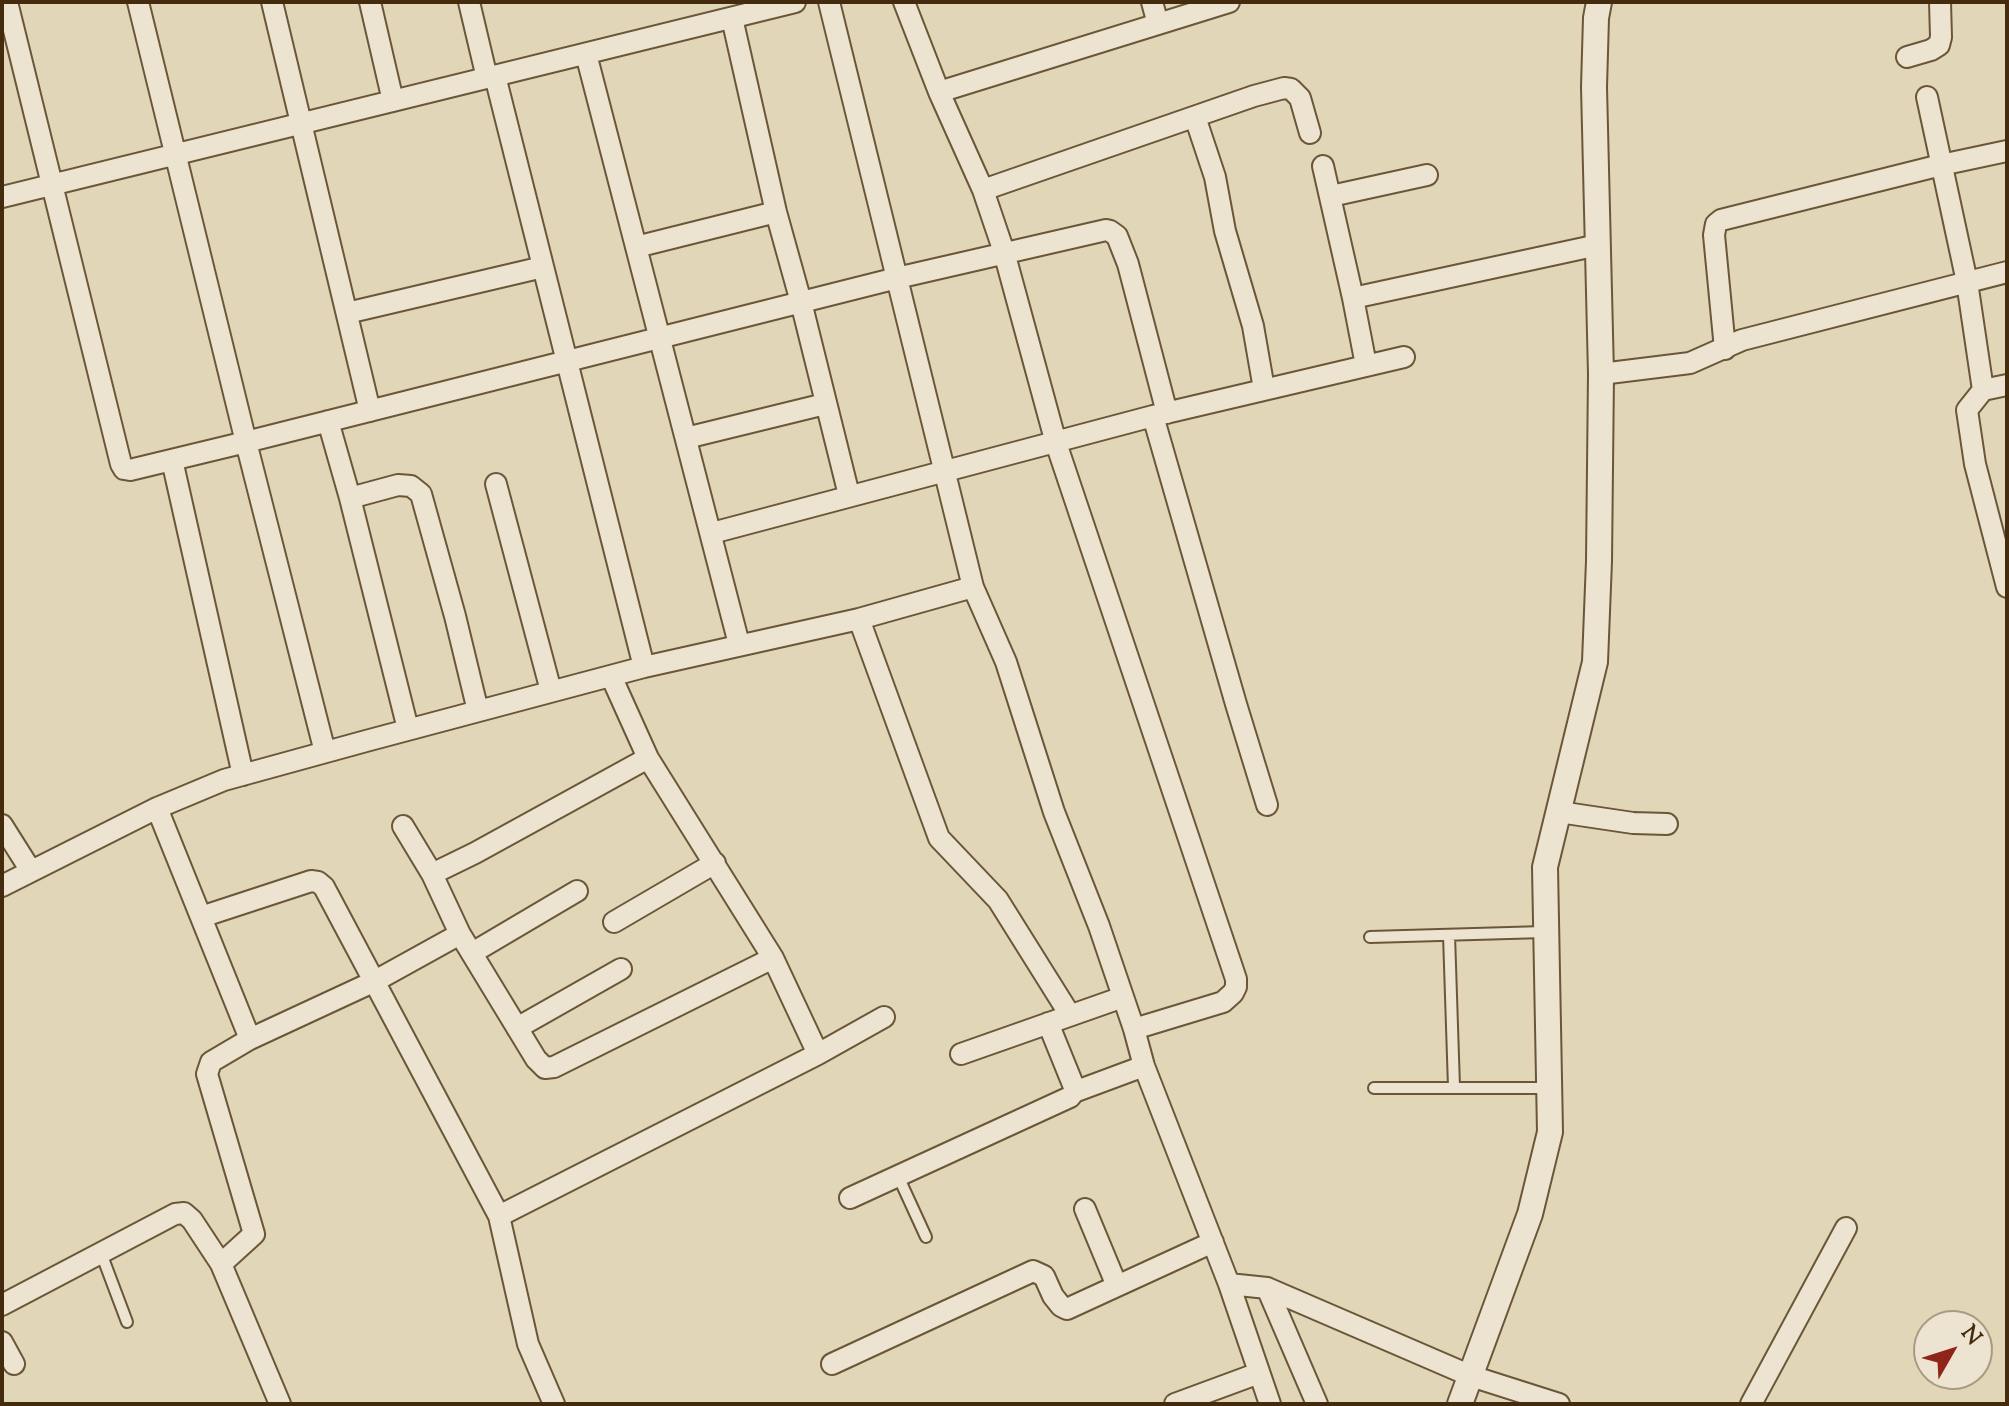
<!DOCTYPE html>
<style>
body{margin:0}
#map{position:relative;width:2009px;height:1406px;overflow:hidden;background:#e1d6b7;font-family:"Sorts Mill Goudy",serif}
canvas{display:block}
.frame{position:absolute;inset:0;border:4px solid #442b0d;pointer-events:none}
.north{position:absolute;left:1913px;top:1310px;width:80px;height:80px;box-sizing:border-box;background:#ece4d0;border:2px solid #a99a82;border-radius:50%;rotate:51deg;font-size:22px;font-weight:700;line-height:32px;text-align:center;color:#442b0d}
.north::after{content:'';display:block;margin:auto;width:28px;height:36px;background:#8f2418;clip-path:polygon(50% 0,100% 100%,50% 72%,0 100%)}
</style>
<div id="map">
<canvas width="2009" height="1406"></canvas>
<div class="frame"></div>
<div class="north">N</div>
</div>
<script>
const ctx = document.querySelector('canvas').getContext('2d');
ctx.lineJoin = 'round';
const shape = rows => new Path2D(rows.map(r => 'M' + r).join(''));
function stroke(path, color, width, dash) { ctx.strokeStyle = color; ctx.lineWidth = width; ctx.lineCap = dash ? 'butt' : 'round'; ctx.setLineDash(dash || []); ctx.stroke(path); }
const service = shape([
 [1449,935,1454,1087],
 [1370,937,1544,932],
 [1374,1088,1549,1088],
 [898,1176,926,1237],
 [101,1253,127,1322]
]);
const minor = shape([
 [7,2,121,464,124,469,130,470,246,442,897,278,1106,230,1110,231,1117,236,1128,264,1167,413],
 [138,2,246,442,325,752],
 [272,2,370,411],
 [370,2,393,101],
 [469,2,487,78],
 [829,2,973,587,1006,662,1054,812,1099,926,1134,1029,1144,1066,1229,1284,1270,1404],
 [904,2,939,92,983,190,1004,252,1056,443,1236,979,1236,987,1233,993,1223,1002,1134,1029],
 [1152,2,1158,24],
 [732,18,776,212,801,302,849,495],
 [586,54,739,644],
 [1907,57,1931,50,1939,45,1941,37,1940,2],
 [495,76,644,667],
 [939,92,1229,2],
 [1927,97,1967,282,1983,390,1967,410,1975,464,2007,587],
 [1195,117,1215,177,1225,231,1253,326,1264,389],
 [1323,166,1353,298,1366,365],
 [983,190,1254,96,1284,88,1291,89,1300,98,1310,133],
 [1331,196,1427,175],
 [2,197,795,2],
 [636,247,776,212],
 [1353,298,1598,245],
 [347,313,543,267],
 [1725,349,1714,235,1716,224,1721,220,1941,165,2007,151],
 [1601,374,1690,363,1742,340,2007,272],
 [1983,390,2007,385],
 [1153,416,1236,704,1267,805],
 [328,421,350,498,408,729],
 [686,438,825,404],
 [172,460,243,775],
 [496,484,551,691],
 [350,498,398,485,411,486,421,494,455,616,478,711],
 [712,533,1153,416,1404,357],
 [859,619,939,838,998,900,1070,1015],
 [611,676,648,758,773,958,818,1054],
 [157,808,250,1039],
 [1559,812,1633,823,1667,824],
 [2,825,31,871],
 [403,826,432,874,460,934,536,1059,545,1068,554,1067,773,958],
 [432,874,475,853,648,758],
 [2,886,157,808,224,780,366,741,644,667,859,619,973,587],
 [201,917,311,881,318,882,324,887,499,1216,528,1344,554,1404],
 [614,922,715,863],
 [472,953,577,891],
 [517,1028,621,969],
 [961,1054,1123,997],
 [1074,1092,1144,1066],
 [850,1198,1070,1097,1074,1092,1074,1087,1048,1023],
 [1085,1209,1117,1286],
 [499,1216,818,1054,884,1017],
 [221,1264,254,1234,207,1074,211,1062,250,1039,375,981,460,934],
 [1229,1284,1267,1288,1471,1376,1559,1404],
 [1267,1288,1317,1404],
 [2,1305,175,1214,184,1213,192,1220,221,1264,280,1404],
 [2,1342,14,1364],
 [832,1364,1033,1271,1044,1276,1053,1296,1061,1306,1067,1309,1213,1242],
 [1175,1404,1259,1373],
 [1751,1404,1846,1228]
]);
const tertiary = shape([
 [1460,1404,1530,1214,1550,1132,1545,867,1595,662,1599,561,1601,374,1594,87,1596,18,1599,2]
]);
stroke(service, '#6b5638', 14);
stroke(minor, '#6b5638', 24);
stroke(tertiary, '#6b5638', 28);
stroke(service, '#ece4d0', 10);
stroke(minor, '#ece4d0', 20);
stroke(tertiary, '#ece4d0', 24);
</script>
